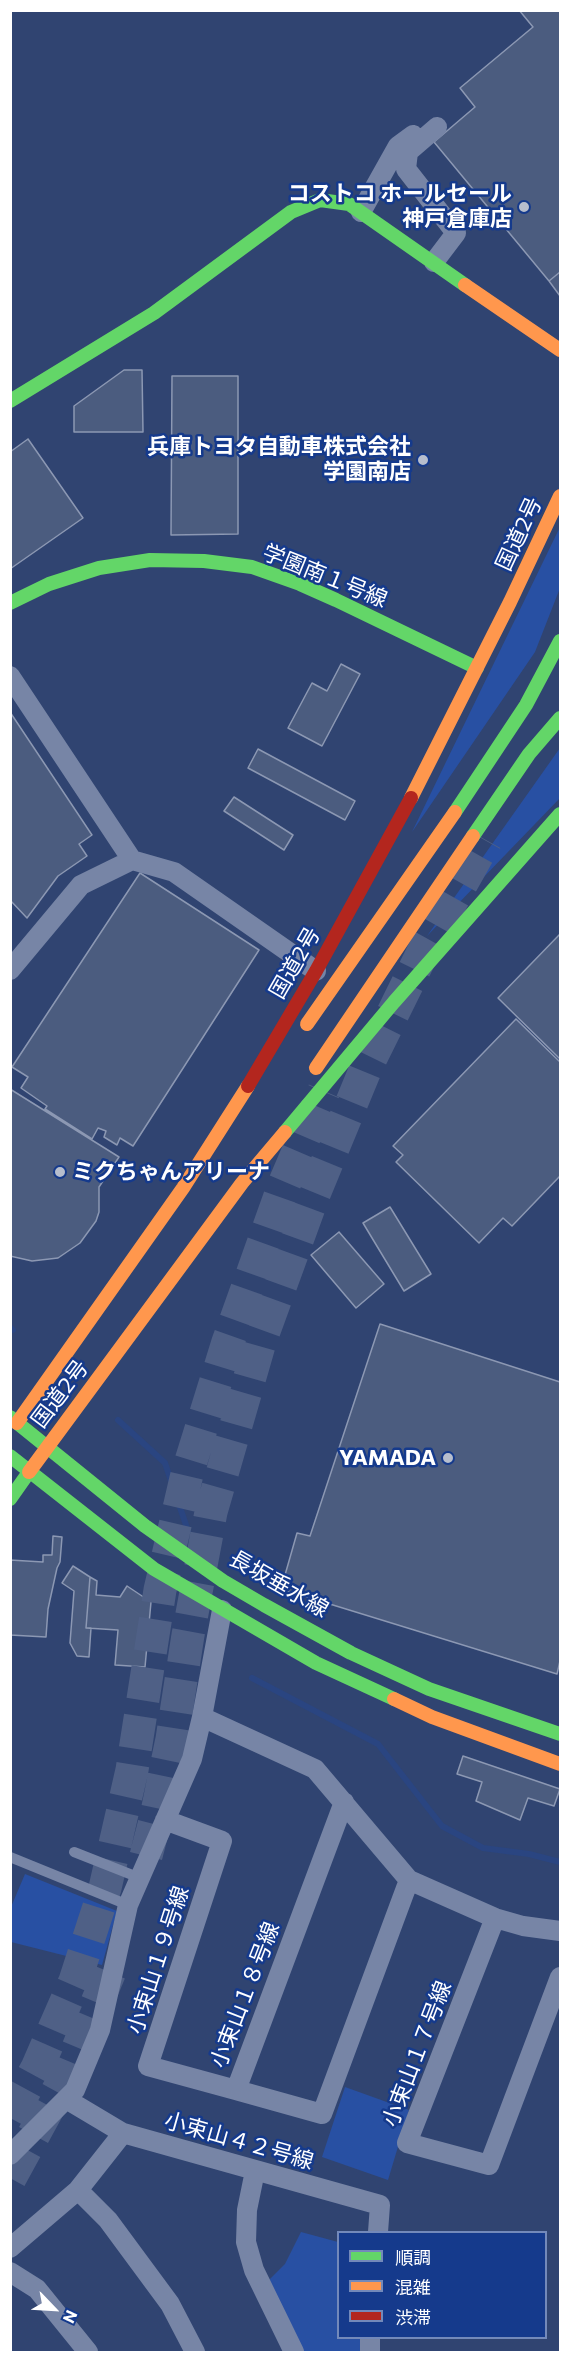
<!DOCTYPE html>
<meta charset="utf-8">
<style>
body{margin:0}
#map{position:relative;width:571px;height:2363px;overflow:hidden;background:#304471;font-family:Commissioner,"Noto Sans JP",sans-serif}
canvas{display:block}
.frame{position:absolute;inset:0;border:12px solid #fff;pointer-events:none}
.legend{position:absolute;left:337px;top:2231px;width:210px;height:108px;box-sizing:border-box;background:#153a8c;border:2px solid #7389ba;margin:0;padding:8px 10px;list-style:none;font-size:18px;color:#fff}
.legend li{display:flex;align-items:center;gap:12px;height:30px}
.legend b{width:30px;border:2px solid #7389ba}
.north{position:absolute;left:24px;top:2279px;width:60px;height:60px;-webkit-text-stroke:4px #153a8c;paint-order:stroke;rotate:115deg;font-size:16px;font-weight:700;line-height:24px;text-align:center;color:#fff}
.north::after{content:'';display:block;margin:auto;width:21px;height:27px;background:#fff;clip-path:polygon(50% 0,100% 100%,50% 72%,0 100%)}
</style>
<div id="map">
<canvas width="571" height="2363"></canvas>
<div class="frame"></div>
<ul class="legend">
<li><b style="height:8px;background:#63d668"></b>順調</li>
<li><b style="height:8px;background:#ff974d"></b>混雑</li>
<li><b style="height:8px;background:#b3261e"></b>渋滞</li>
</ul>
<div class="north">N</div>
</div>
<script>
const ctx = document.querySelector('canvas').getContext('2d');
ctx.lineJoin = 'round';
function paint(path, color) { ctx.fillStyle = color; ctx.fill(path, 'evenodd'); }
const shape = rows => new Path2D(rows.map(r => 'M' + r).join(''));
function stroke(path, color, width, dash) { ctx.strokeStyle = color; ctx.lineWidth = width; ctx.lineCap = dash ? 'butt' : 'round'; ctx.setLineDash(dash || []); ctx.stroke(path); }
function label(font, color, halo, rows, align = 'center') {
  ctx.font = font + ' Commissioner,"Noto Sans JP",sans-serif'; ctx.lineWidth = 5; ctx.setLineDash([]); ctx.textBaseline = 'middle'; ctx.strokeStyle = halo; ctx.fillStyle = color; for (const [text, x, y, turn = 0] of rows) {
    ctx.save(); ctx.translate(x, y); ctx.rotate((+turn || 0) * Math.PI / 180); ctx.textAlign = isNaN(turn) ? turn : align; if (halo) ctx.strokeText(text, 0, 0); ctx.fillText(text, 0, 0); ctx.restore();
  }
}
paint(shape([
 [560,527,560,588,535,652,412,832],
 [560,748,560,798,427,936],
 [25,1874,117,1911,102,1965,11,1942,11,1907],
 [345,2087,409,2110,388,2180,322,2157],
 [301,2232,338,2242,338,2338,361,2338,360,2352,304,2352,269,2280,285,2264]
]), '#2850a3');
stroke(shape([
 [10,1327,13,1330],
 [118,1420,165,1463,188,1531],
 [252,1678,378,1744,442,1826,483,1848,529,1854,560,1862]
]), '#2a4581', 6);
const building = shape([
 [519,10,560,10,560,272,549,281,434,142,475,107,460,88,533,27,519,10],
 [560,272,560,296,549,281,560,272],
 [124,370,142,370,143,432,74,432,74,406,124,370],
 [172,376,238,376,238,534,171,535,172,376],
 [28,439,83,518,10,569,10,452,28,439],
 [341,664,360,674,322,746,288,728,312,683,327,691,341,664],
 [10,712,92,835,79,844,87,856,58,876,27,918,10,900,10,712],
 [258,749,355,801,345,820,248,768,258,749],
 [234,797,293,835,284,850,224,811,234,797],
 [140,873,259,950,133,1146,120,1138,117,1145,104,1137,106,1131,98,1128,92,1139,45,1109,47,1106,21,1088,28,1077,12,1067,140,873],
 [560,934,560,1059,498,998,560,934],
 [516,1019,560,1062,560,1176,512,1226,503,1218,479,1243,396,1162,403,1155,393,1146,516,1019],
 [10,1089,119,1157,99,1187,99,1212,96,1221,80,1243,58,1258,32,1261,10,1256,10,1089],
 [390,1207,431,1274,404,1291,363,1223,390,1207],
 [339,1232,384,1284,356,1308,311,1255,339,1232],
 [380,1324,560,1382,560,1661,557,1674,281,1589,297,1533,310,1536,380,1324],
 [53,1536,62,1537,60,1562,57,1568,48,1609,46,1637,10,1635,10,1560,43,1562,43,1555,52,1555,53,1536],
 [73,1566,90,1577,86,1628,91,1628,89,1657,77,1656,70,1643,74,1591,62,1583,73,1566],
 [90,1577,97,1581,96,1595,120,1597,127,1586,151,1602,145,1667,115,1665,118,1630,86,1628,90,1577],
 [463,1756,560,1789,554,1806,528,1798,520,1820,476,1801,482,1782,457,1774,463,1756]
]);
paint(building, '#4b5c7f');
stroke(building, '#8c98b3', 1.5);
stroke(shape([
 [146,1856,156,1817,172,1739,188,1635,211,1512,260,1342,312,1199,366,1068,423,952,486,840],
 [10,2118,37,2068,75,1981,105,1888,132,1770,160,1590,187,1474,228,1342,285,1182,324,1091],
 [10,2178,68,2072,111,1969]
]), '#4f6086', 33, [33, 16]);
stroke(shape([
 [74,1852,140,1878],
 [10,1857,128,1905]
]), '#7785a6', 10);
stroke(shape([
 [361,212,398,146,413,135],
 [434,262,456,233,406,169,408,152,437,127],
 [10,676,132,860,174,872,316,971],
 [10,970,81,885,132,860],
 [202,1717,315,1769,409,1880,495,1918,523,1926,560,1931],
 [344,1802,236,2090,322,2114,409,1880],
 [165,1820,222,1841,148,2066,236,2090],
 [495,1918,407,2143,489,2165,560,1977],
 [66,2099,123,2133,380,2205,378,2232],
 [10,2155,75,2090,100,2030,128,1905,192,1759,202,1717,222,1610],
 [255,2171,247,2210,246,2242,254,2270,294,2352],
 [78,2190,108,2220,170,2304,195,2352],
 [10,2248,78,2190,123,2133],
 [10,2272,37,2289,88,2352],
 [370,2338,370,2352]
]), '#7785a6', 20);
stroke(shape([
 [10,401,154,313,291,212,320,200,349,204,465,285],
 [10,603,49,584,99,568,150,560,204,561,252,567,300,584,336,600,477,668],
 [455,812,526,705,560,641],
 [473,836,529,754,560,718],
 [285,1132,394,1002,560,814],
 [10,1417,145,1526,223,1581,264,1605,351,1653,429,1689,560,1734],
 [10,1456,154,1569,316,1663,394,1699],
 [10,1499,29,1472]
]), '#63d668', 14);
stroke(shape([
 [465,285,560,350],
 [411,798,510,602,560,496],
 [307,1024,455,812],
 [316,1068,473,836],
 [17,1423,183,1188,248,1086],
 [29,1472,242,1183,285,1132],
 [394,1699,432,1717,560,1764]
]), '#ff974d', 14);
stroke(shape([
 [248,1086,316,971,411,798]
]), '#b3261e', 14);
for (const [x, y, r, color] of [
 [524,207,6,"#b7becd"],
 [423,460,6,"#b7becd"],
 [60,1172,6,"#b7becd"],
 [448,1458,6,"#b7becd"]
]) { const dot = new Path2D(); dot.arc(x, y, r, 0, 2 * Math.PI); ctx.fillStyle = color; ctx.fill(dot); stroke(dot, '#153a8c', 2); }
label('bold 22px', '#fff', '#153a8c', [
 ["コストコ ホールセール",512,194],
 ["神戸倉庫店",512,219],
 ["兵庫トヨタ自動車株式会社",411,447],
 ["学園南店",411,472],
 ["ミクちゃんアリーナ",72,1172,"left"],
 ["YAMADA",436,1458]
], 'right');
label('22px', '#fff', '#153a8c', [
 ["国道2号",519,534,-65],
 ["学園南１号線",325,576,22],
 ["国道2号",295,963,-60],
 ["国道2号",60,1394,-53],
 ["長坂垂水線",279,1584,30],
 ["小束山１９号線",158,1960,-72],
 ["小束山１８号線",245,1995,-69],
 ["小束山１７号線",417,2054,-69],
 ["小束山４２号線",239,2141,16]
]);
</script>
